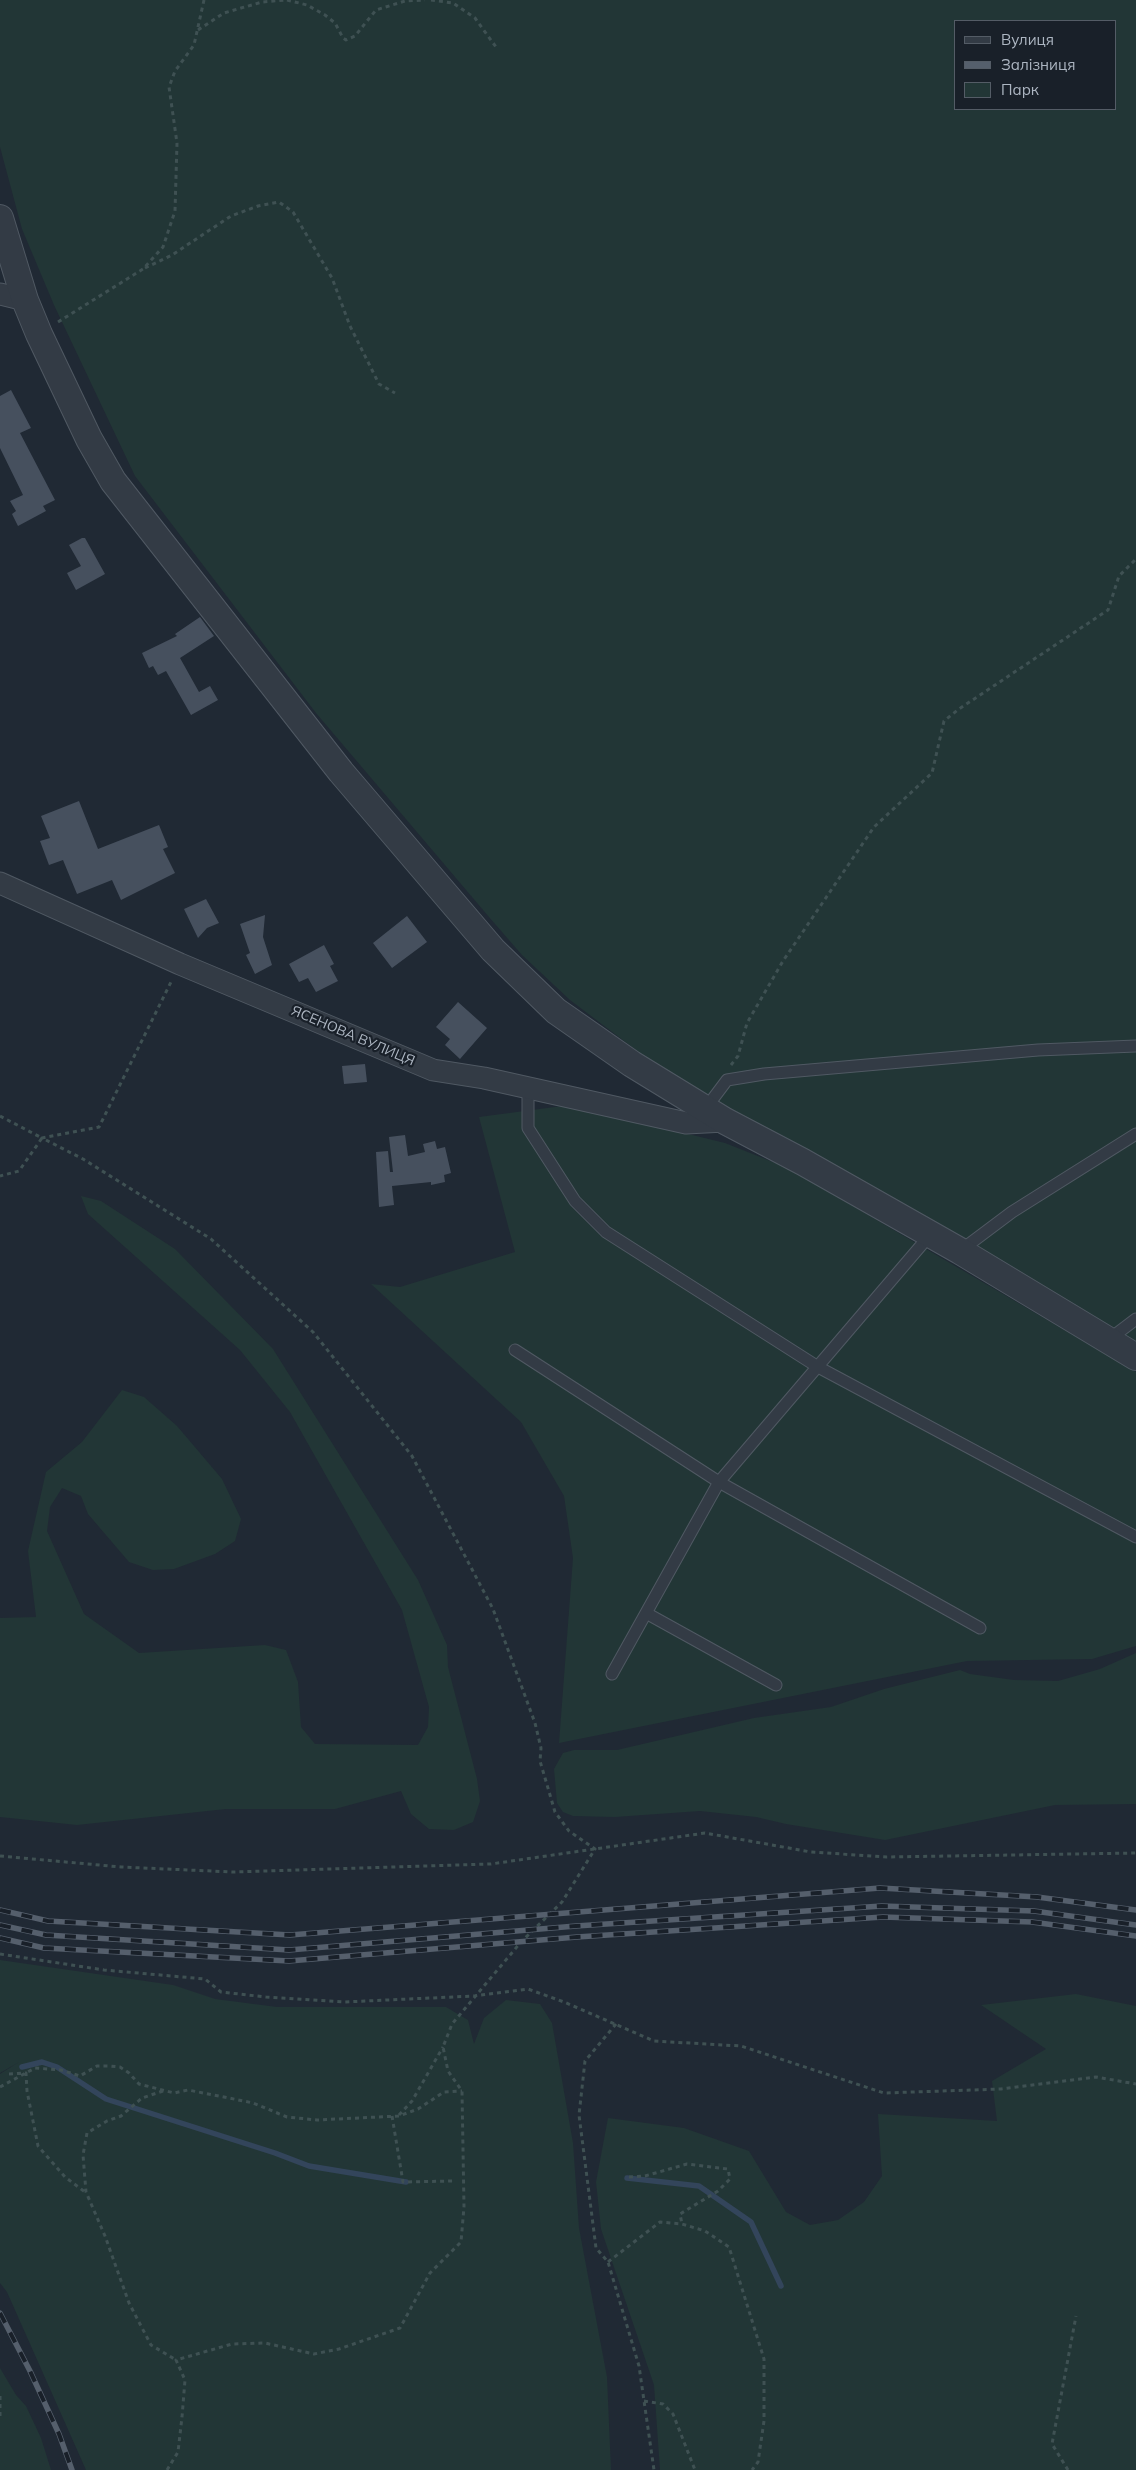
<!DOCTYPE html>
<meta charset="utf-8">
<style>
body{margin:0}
#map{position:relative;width:1136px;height:2470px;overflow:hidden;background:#202934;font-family:Mulish,sans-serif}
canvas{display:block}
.legend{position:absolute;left:954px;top:20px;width:162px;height:90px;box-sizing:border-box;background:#192029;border:1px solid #545c66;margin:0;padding:6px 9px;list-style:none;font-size:15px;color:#adb6c2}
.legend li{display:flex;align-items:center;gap:10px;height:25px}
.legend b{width:25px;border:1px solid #545c66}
</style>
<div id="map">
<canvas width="1136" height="2470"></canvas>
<ul class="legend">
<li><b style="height:6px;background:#333b45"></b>Вулиця</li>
<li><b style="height:6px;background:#555f6c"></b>Залізниця</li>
<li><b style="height:14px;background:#223636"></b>Парк</li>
</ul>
</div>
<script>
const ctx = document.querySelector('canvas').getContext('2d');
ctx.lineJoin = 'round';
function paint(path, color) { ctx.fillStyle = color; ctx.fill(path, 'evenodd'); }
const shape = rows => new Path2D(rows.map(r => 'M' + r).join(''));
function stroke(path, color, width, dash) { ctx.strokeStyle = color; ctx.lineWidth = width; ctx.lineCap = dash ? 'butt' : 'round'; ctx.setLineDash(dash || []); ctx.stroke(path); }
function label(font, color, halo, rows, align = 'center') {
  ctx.font = font + ' Mulish,sans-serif'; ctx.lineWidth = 4.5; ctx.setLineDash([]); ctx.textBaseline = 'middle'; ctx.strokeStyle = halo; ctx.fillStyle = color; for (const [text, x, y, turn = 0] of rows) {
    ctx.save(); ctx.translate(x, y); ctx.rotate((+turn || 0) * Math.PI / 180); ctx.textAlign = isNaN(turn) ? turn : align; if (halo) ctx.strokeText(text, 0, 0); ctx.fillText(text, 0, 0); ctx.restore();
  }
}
paint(shape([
 [0,0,1136,0,1136,1343,979,1247,707,1096,690,1091,570,1000,522,955,489,917,316,713,135,476,54,305,22,229,0,147],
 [955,21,1115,21,1115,109,955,109],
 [570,1105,725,1143,788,1168,1136,1372,1136,1646,1092,1659,967,1661,559,1743,573,1558,564,1496,521,1422,371,1284,400,1287,515,1252,479,1117],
 [81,1196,101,1201,175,1249,273,1349,418,1580,447,1645,448,1667,477,1779,480,1801,473,1822,454,1830,429,1829,411,1814,401,1791,335,1809,226,1809,77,1825,0,1817,0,1618,36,1617,28,1551,46,1472,82,1442,122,1390,144,1397,177,1426,222,1479,241,1519,235,1541,215,1554,174,1569,153,1570,129,1562,88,1514,81,1496,62,1488,50,1507,47,1531,84,1614,139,1653,265,1645,286,1650,298,1682,301,1727,315,1744,418,1745,428,1727,429,1707,402,1610,290,1412,240,1350,88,1214],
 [1136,1653,1136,1804,1055,1805,885,1840,786,1824,756,1817,700,1811,615,1817,573,1816,563,1812,557,1803,554,1769,563,1753,574,1750,617,1750,754,1718,831,1707,884,1689,960,1670,970,1674,1014,1680,1058,1681,1100,1669],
 [0,1960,173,1985,215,1999,277,2007,446,2007,468,2020,474,2044,484,2018,506,2000,540,2004,552,2023,573,2143,579,2228,607,2377,611,2470,86,2470,7,2292,0,2283,0,2074,19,2062,0,2073],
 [1076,1994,1136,2006,1136,2470,660,2470,654,2385,601,2229,596,2182,608,2118,684,2128,749,2151,786,2212,810,2225,838,2220,864,2202,882,2176,878,2114,997,2121,992,2081,1046,2049,981,2005],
 [0,2368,16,2395,26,2406,41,2438,51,2470,0,2470]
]), '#223636');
stroke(shape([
 [22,2067,42,2062,57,2067,106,2099,275,2153,309,2166,406,2182],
 [627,2178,699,2186,751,2222,781,2286]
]), '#33455b', 5.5);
paint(shape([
 [11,390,31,428,20,433,55,500,43,506,46,511,18,526,12,514,16,511,10,501,23,495,0,448,0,396],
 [82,538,85,538,105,574,76,590,67,573,81,566,69,545],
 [200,617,214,636,180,658,199,692,210,686,218,700,191,715,166,671,158,675,153,666,149,668,142,653,177,636,175,634],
 [79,801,98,849,159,825,168,847,163,849,175,873,121,900,112,880,77,894,63,860,49,865,40,841,50,838,41,816],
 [206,899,219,923,207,928,198,938,184,909],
 [265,915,263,937,272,965,255,974,246,955,250,953,240,924],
 [407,916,427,942,392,968,373,943],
 [324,945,334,964,330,966,338,981,316,992,308,978,299,982,289,964],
 [458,1002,487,1028,460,1059,445,1045,450,1039,436,1027],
 [365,1064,367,1082,344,1084,342,1066],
 [405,1135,408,1156,425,1152,423,1144,435,1141,437,1149,445,1147,451,1173,444,1175,445,1182,431,1185,431,1182,392,1186,394,1205,379,1207,376,1152,388,1151,390,1172,393,1172,389,1137]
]), '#46505e');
const service = shape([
 [528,1089,528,1128,575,1201,606,1232,818,1367,1136,1537],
 [706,1108,727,1080,764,1074,1038,1050,1136,1046],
 [960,1251,1012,1212,1136,1134],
 [1107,1341,1136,1319],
 [515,1350,719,1482,980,1628],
 [646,1613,776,1685],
 [612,1674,719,1482,930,1235]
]);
const minor = shape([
 [0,294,25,300],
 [0,883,180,964,433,1070,484,1078,686,1123,725,1121]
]);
const tertiary = shape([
 [0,218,25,300,39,334,89,439,113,481,341,772,493,950,556,1011,632,1064,725,1121,803,1162,960,1251,1136,1357]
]);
stroke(service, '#505963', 13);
stroke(minor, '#505963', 23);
stroke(tertiary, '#505963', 28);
stroke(shape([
 [287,0,307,5,325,15,335,23,343,38,346,40,355,36,376,10,405,1,425,0],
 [431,0,453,3,475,18,496,47],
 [198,30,224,13,262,2,285,0],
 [145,268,172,255,231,216,258,206,279,202,293,212,332,278,350,326,379,384,395,393],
 [58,322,143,269,163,247,175,211,177,143,169,87,175,71,194,45,204,0],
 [731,1065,738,1056,747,1023,783,961,874,827,932,773,944,721,959,709,1108,610,1119,576,1136,559],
 [0,1116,42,1138,19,1171,0,1176],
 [0,1856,121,1867,233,1872,491,1864,705,1833,811,1852,887,1857,1136,1853],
 [0,1954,104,1970,205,1979,221,1992,266,1997,344,2002,474,1996,528,1989,564,2002,654,2041,741,2046,884,2093,1001,2089,1096,2077,1136,2084],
 [616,2024,585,2061,579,2115,596,2248,608,2262,639,2366,654,2470],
 [9,2074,26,2073,27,2091,38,2146,65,2177,85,2192],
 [0,2087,35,2068,61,2070,80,2076,97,2066,110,2066,120,2067,129,2073,139,2084,174,2093,188,2090,224,2097,253,2103,287,2117,317,2120,399,2116,418,2109,444,2092,462,2091],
 [163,2091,142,2098,121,2116,107,2121,87,2133,83,2155,86,2192,105,2236,129,2303,151,2345,176,2360],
 [399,2115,412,2101,443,2047],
 [392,2116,403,2182,454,2181],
 [629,2177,645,2176,687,2164,728,2169,730,2179,718,2191,680,2214,682,2224],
 [608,2262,660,2222,682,2224,705,2231,729,2247,764,2359,764,2421,758,2462,752,2470],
 [0,2396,0,2420],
 [644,2401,663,2404,673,2414,695,2470],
 [167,2470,178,2452,182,2417,185,2380,176,2360,232,2344,265,2343,314,2354,339,2349,400,2328,430,2273,461,2242,464,2207,462,2091,448,2071,443,2047,452,2024,521,1942,562,1902,595,1849,569,1831,555,1812,540,1761,541,1748,535,1723,493,1609,412,1456,313,1332,211,1239,83,1159,42,1138,99,1127,172,980],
 [1068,2470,1052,2444,1076,2316]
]), '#3f5153', 3, [4, 4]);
stroke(service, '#333b45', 11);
stroke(minor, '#333b45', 21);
stroke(tertiary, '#333b45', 26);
const rail = shape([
 [0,1910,48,1921,290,1935,880,1888,1037,1897,1136,1910],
 [0,1925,46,1935,289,1950,576,1926,882,1906,1034,1911,1136,1925],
 [0,1938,44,1948,289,1961,577,1937,883,1917,1032,1922,1136,1936],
 [0,2313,30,2371,59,2434,72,2470]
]);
stroke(rail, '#555f6c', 5.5);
stroke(rail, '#192029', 4, [11]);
label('14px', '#adb6c2', '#192029', [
 ["ЯСЕНОВА ВУЛИЦЯ",353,1036,23]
]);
</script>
